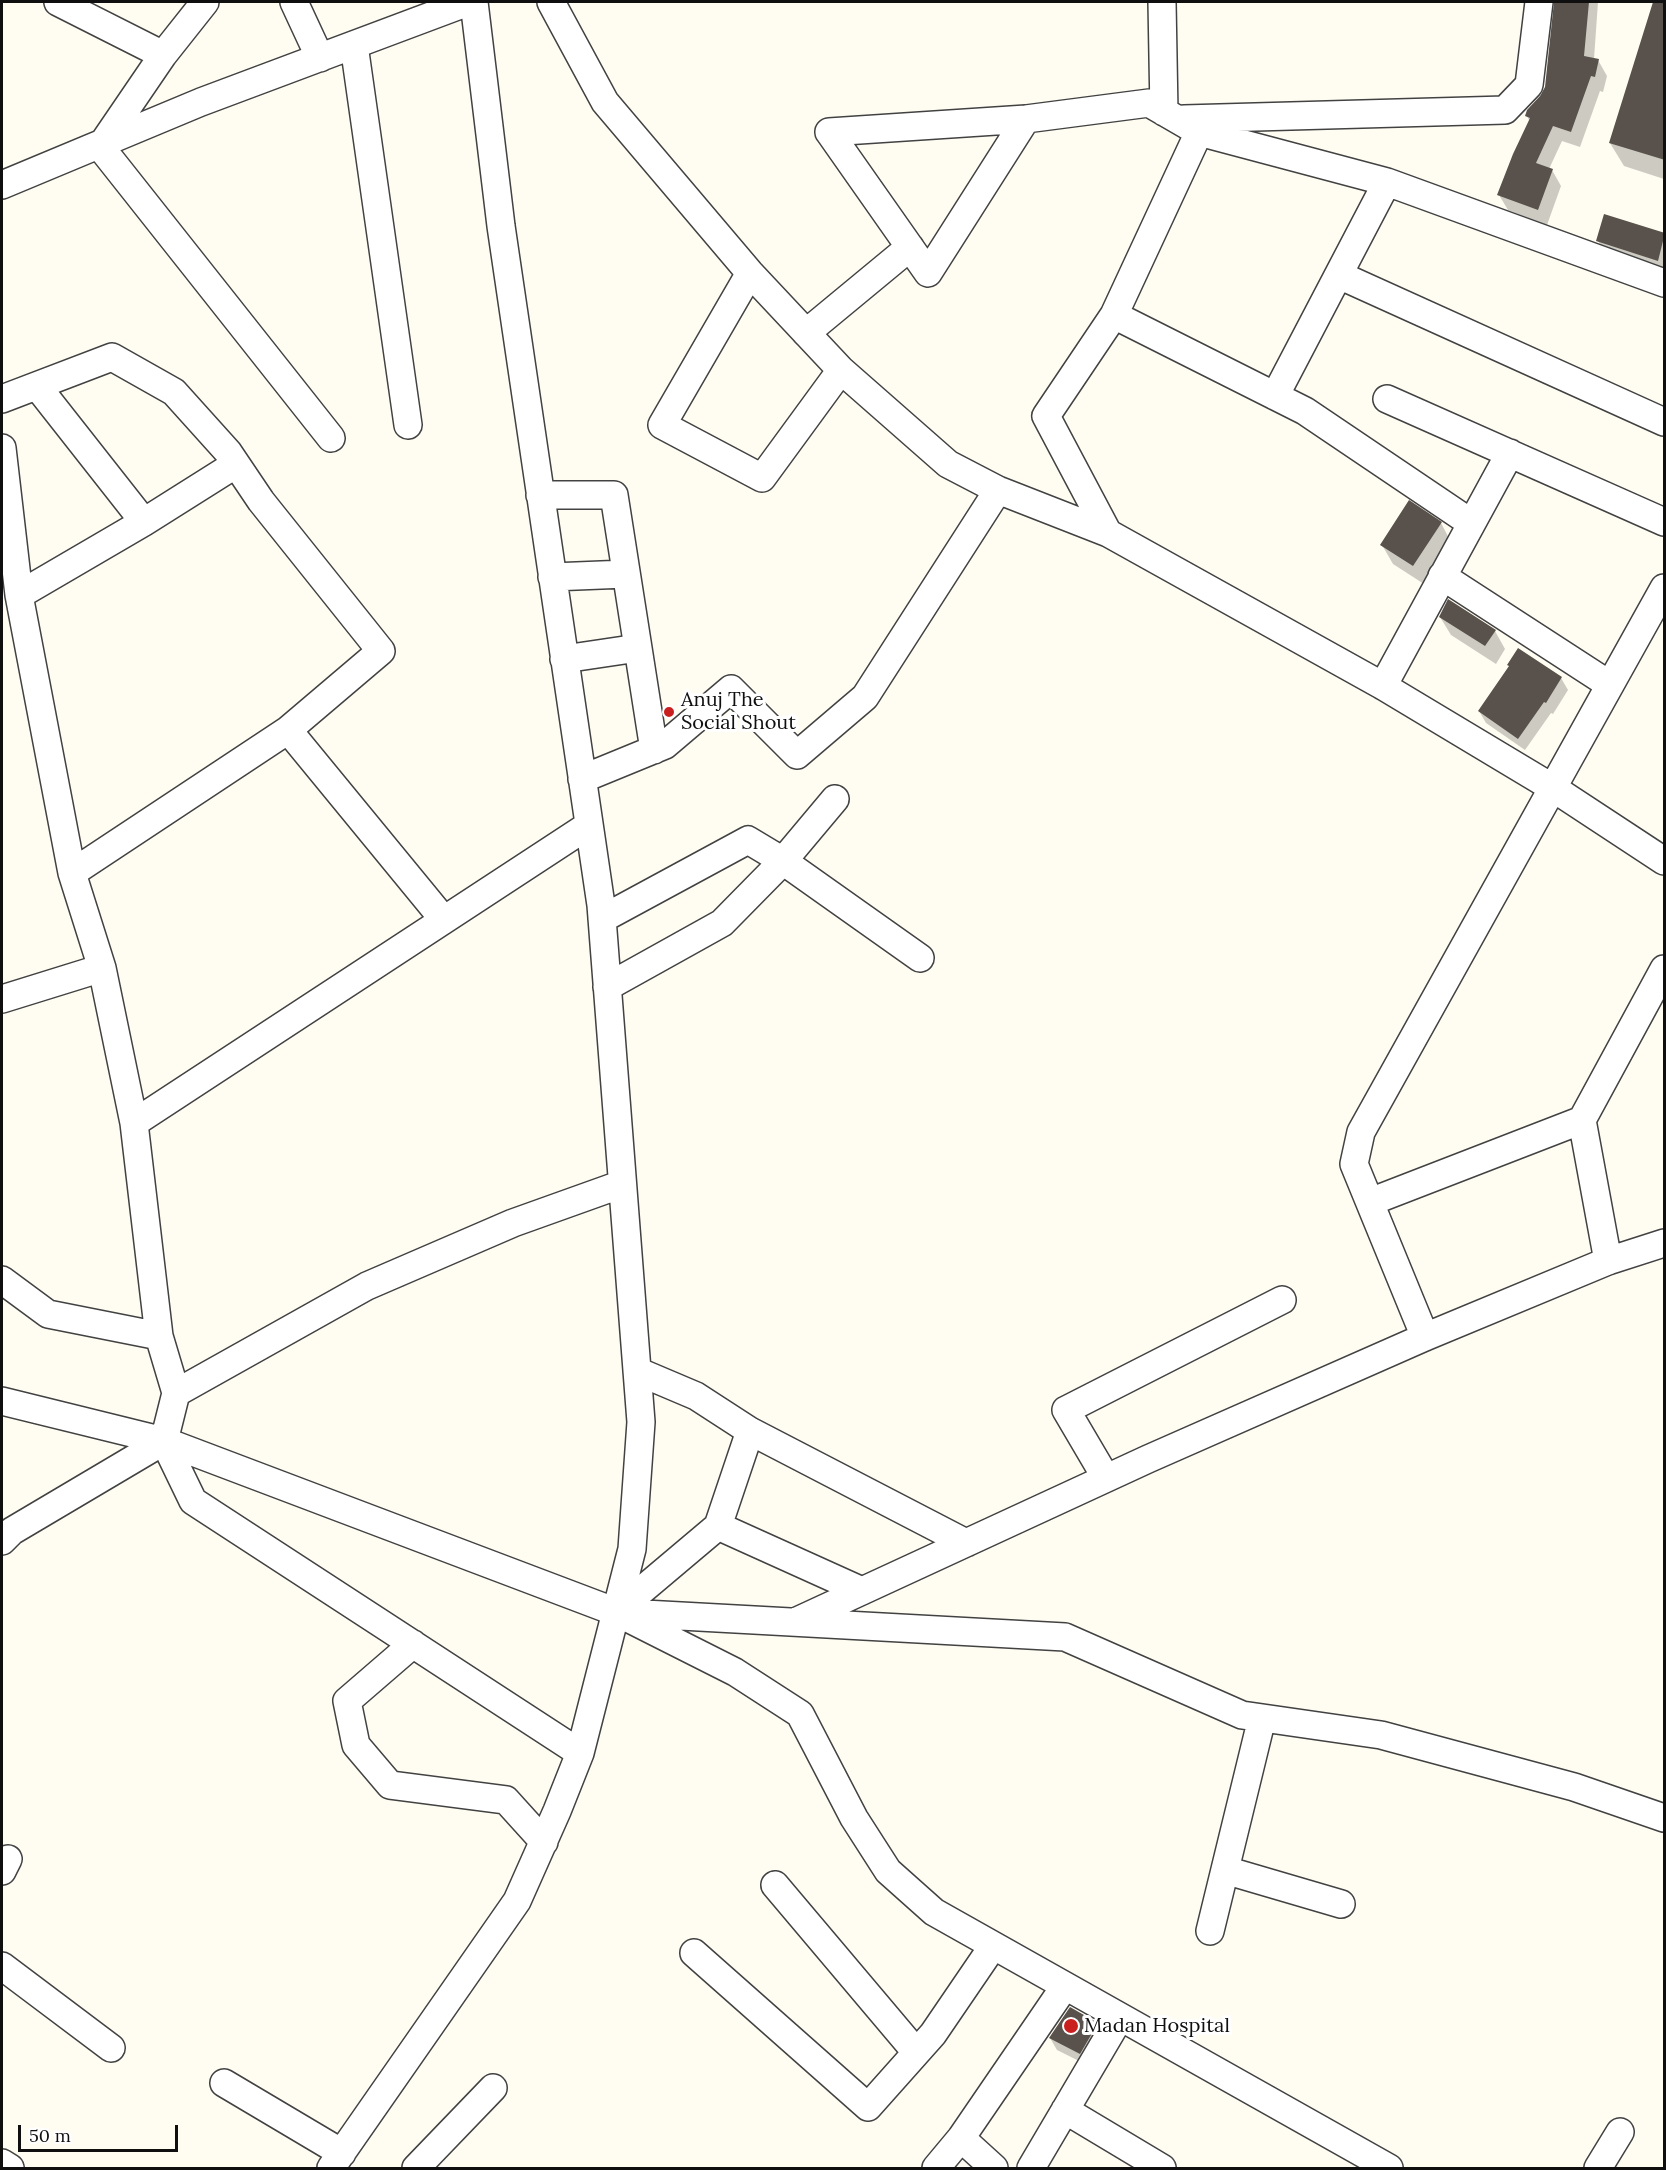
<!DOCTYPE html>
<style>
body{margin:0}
#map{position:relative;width:1666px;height:2170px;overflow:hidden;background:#fffdf2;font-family:Lora,serif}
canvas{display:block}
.frame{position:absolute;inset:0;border:3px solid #0f0f0f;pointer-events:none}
.scale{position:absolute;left:18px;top:2125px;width:160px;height:27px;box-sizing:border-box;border:3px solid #0f0f0f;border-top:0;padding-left:8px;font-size:18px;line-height:21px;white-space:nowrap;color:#0f0f0f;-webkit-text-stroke:4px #fff;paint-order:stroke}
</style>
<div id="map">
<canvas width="1666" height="2170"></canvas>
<div class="frame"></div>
<div class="scale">50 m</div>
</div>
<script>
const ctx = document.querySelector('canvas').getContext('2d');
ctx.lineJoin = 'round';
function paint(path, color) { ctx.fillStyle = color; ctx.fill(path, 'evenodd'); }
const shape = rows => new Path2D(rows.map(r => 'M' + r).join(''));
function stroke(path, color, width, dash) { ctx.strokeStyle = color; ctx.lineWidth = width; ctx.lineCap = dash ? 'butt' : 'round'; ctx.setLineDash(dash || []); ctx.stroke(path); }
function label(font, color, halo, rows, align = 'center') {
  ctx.font = font + ' Lora,serif'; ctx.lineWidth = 6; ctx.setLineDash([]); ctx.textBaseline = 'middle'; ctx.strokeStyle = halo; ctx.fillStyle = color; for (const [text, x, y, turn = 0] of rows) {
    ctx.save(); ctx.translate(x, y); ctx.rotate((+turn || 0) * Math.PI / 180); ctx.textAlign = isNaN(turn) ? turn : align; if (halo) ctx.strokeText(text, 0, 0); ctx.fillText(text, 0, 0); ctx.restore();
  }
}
paint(shape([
 [1556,2,1598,2,1594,59,1598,60,1607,76,1603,92,1600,91,1580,147,1562,141,1549,169,1552,170,1561,186,1547,225,1508,210,1499,195,1530,122,1527,116,1542,97,1546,87],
 [1655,2,1664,2,1664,179,1624,166,1610,143],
 [1664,234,1664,270,1605,253,1598,241],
 [1441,523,1451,542,1424,584,1393,564,1382,545],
 [1440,617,1495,631,1505,649,1496,664,1451,635],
 [1561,678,1568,690,1553,714,1551,713,1525,750,1486,723,1479,711],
 [1097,2024,1104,2036,1087,2065,1057,2050,1050,2038]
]), '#0003');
paint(shape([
 [1554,2,1589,2,1584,56,1599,59,1595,77,1591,76,1571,132,1553,126,1536,163,1553,169,1538,210,1497,195,1513,154,1530,118,1525,116,1527,110,1540,96,1545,87],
 [1653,2,1665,2,1665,160,1609,143],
 [1604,214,1665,233,1658,261,1596,241],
 [1409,500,1442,522,1413,566,1380,545],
 [1448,599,1496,630,1485,646,1439,617],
 [1518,648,1562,677,1546,703,1544,702,1518,739,1478,711,1509,666,1507,665],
 [1070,2007,1098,2023,1080,2054,1049,2038]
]), '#59514b');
const minor = shape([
 [58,2,163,55],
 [294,2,320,58],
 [551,2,605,102,750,273,841,370,948,464,998,490,1108,533,1383,686,1553,788,1664,861],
 [1162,2,1164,112],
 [354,45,408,425],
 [1184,119,1505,110,1529,85,1539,2],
 [829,132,1026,119,1149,103,1199,132,1387,182,1664,283],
 [829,132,928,273,1026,119],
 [103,143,163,55,205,2],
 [99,145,331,438],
 [2,185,201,102,468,2],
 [750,273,662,425,762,478,841,370],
 [1339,275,1664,422],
 [1114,315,1305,411,1471,523],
 [806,333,910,247],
 [37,386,144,522],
 [1275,396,1387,182],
 [2,399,112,357,174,392,228,452,261,501,381,651,288,730,72,873],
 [1387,399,1664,522],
 [2,448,19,595,72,873,102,968,134,1123,159,1336,176,1393,164,1441,193,1501,580,1753],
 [540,495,614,495,654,750],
 [1108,533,1046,416,1114,315,1199,132],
 [1442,576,1610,685],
 [552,577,626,574],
 [19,595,144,522,236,464],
 [564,659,638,648],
 [1383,686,1510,453],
 [288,730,444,920],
 [582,779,665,745,731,689,797,755,865,697,998,490],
 [602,919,748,840,783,861,920,958],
 [607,987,722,923,783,861,835,799],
 [2,999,102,968],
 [134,1123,589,825],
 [1370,1202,1582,1120],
 [1608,1261,1582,1120,1664,969],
 [2,1280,48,1314,159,1336],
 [1425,1337,1354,1164,1361,1132,1664,588],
 [637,1371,696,1396,750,1431,966,1543],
 [176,1393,367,1286,513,1223,622,1184],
 [2,1401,164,1441,616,1612,735,1672,800,1714,854,1818,888,1871,934,1912,1389,2168],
 [1106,1478,1066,1410,1282,1300],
 [718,1526,862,1591],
 [2,1541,12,1531,164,1441],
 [616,1612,718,1526,750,1431],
 [626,1613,1065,1637,1242,1715,1381,1735,1574,1787,1664,1818],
 [797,1621,1148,1459,1425,1337,1608,1261,1664,1243],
 [413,1644,347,1701,356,1745,390,1785,506,1800,544,1842],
 [1225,1870,1341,1904],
 [2,1871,8,1859],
 [775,1885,916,2052],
 [1210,1931,1262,1718],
 [694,1953,868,2107,933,2034,993,1946],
 [2,1966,111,2048],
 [224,2083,342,2153],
 [1065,2110,1162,2168],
 [961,2138,994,2168],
 [2,2163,10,2168],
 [331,2168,517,1901,557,1811,580,1753,632,1549,641,1422,601,905,501,226,474,2],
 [416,2168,493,2088],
 [936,2168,961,2138,1065,1986],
 [1031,2168,1120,2017],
 [1598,2168,1620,2132]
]);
stroke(minor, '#424242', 30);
stroke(minor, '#fff', 27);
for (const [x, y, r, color] of [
 [669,712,6,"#c91f1e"],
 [1071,2026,8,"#c91f1e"]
]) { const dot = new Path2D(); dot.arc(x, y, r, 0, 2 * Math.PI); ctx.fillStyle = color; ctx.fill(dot); stroke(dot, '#fff', 2); }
label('20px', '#0f0f0f', '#fff', [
 ["Anuj The",681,700],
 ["Social Shout",681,723],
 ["Madan Hospital",1084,2026]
], 'left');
</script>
